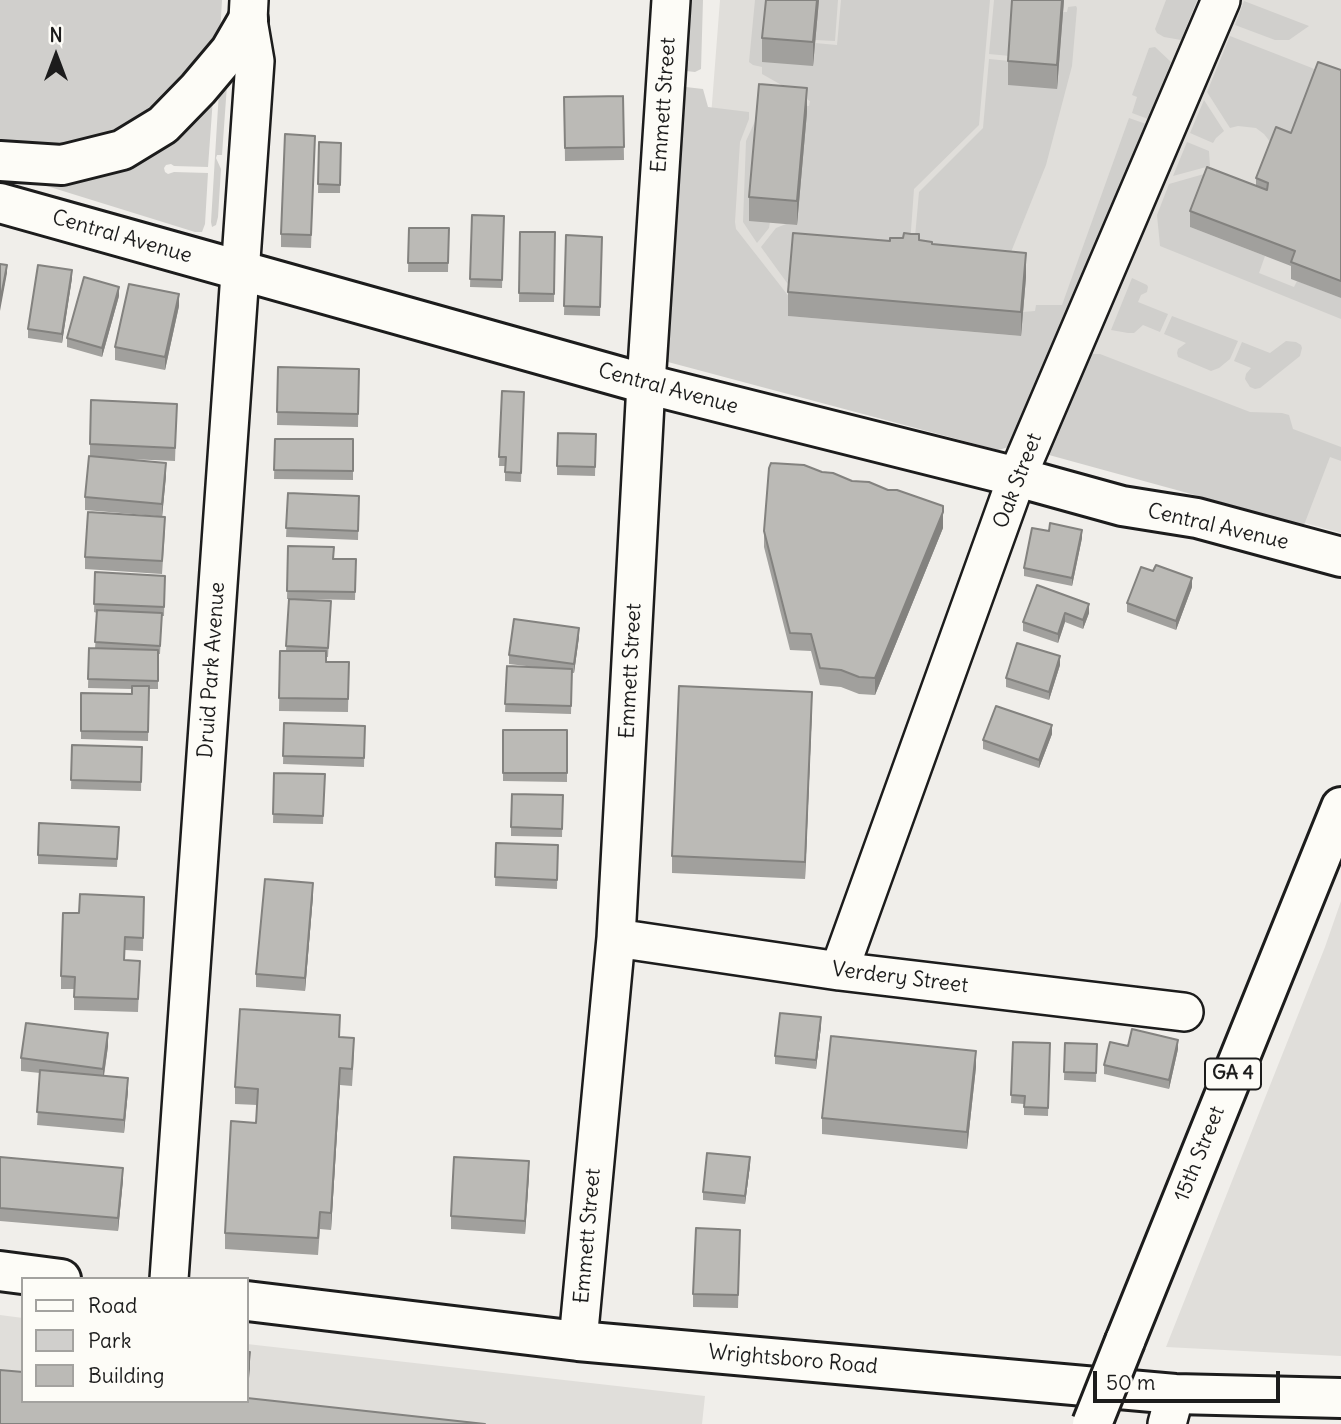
<!DOCTYPE html>
<style>
body{margin:0}
#map{position:relative;width:1341px;height:1424px;overflow:hidden;background:#f0eeea;font-family:Delius,sans-serif}
canvas{display:block}
.legend{position:absolute;left:21px;top:1277px;width:228px;height:126px;box-sizing:border-box;background:#fdfcf7;border:2px solid #a3a29f;margin:0;padding:9px 12px;list-style:none;font-size:21px;color:#1c1c1c}
.legend li{display:flex;align-items:center;gap:14px;height:35px}
.legend b{width:35px;border:2px solid #a3a29f}
.north{position:absolute;left:21px;top:21px;width:70px;height:70px;-webkit-text-stroke:5px #fdfcf7;paint-order:stroke;rotate:0deg;font-size:19px;font-weight:700;line-height:28px;text-align:center;color:#1c1c1c}
.north::after{content:'';display:block;margin:auto;width:24px;height:32px;background:#1c1c1c;clip-path:polygon(50% 0,100% 100%,50% 72%,0 100%)}
.scale{position:absolute;left:1093px;top:1371px;width:187px;height:32px;box-sizing:border-box;border:4px solid #1c1c1c;border-top:0;padding-left:9px;font-size:21px;line-height:24px;white-space:nowrap;color:#1c1c1c;-webkit-text-stroke:5px #fdfcf7;paint-order:stroke}
</style>
<div id="map">
<canvas width="1341" height="1424"></canvas>
<ul class="legend">
<li><b style="height:9px;background:#fdfcf7"></b>Road</li>
<li><b style="height:19px;background:#d0cfcc"></b>Park</li>
<li><b style="height:19px;background:#bbbab6"></b>Building</li>
</ul>
<div class="north">N</div>
<div class="scale">50 m</div>
</div>
<script>
const ctx = document.querySelector('canvas').getContext('2d');
ctx.lineJoin = 'round';
function paint(path, color) { ctx.fillStyle = color; ctx.fill(path, 'evenodd'); }
const shape = rows => new Path2D(rows.map(r => 'M' + r).join(''));
function stroke(path, color, width, dash) { ctx.strokeStyle = color; ctx.lineWidth = width; ctx.lineCap = dash ? 'butt' : 'round'; ctx.setLineDash(dash || []); ctx.stroke(path); }
function label(font, color, halo, rows, align = 'center') {
  ctx.font = font + ' Delius,sans-serif'; ctx.lineWidth = 5; ctx.setLineDash([]); ctx.textBaseline = 'middle'; ctx.strokeStyle = halo; ctx.fillStyle = color; for (const [text, x, y, turn = 0] of rows) {
    ctx.save(); ctx.translate(x, y); ctx.rotate((+turn || 0) * Math.PI / 180); ctx.textAlign = isNaN(turn) ? turn : align; if (halo) ctx.strokeText(text, 0, 0); ctx.fillText(text, 0, 0); ctx.restore();
  }
}
paint(shape([
 [720,0,1341,0,1341,533,1009,441,693,349],
 [1341,901,1341,1356,1166,1347,1325,947],
 [0,1315,23,1318,23,1401,247,1401,247,1344,705,1396,702,1424,0,1424]
]), '#e0deda');
paint(shape([
 [0,0,222,0,220,35,163,109,81,149,0,151],
 [682,0,703,0,701,69,695,72,686,71,683,68],
 [755,0,768,0,813,65,815,43,837,45,841,0,990,0,979,125,914,189,909,258,790,287,761,247,776,228,786,224,797,225,786,105,809,106,810,101,762,74,762,67,753,65,749,62],
 [819,0,838,0,835,41,815,40],
 [994,0,1014,0,1010,56,989,54],
 [1166,0,1197,0,1181,40,1164,37,1157,33,1155,29],
 [1244,1,1309,26,1289,40,1275,40,1235,25],
 [1076,6,1077,8,1072,66,1046,165,1009,257,914,248,919,192,983,128,989,59,1010,61,1057,89,1063,12,1067,12,1068,7],
 [1230,36,1312,68,1322,74,1291,150,1275,148,1264,134,1256,128,1238,126,1230,128,1207,92],
 [1155,47,1171,62,1148,119,1132,113,1137,97,1132,95,1149,48],
 [225,83,227,85,222,155,217,155,216,158,221,169,218,217,216,225,212,227,211,222,219,91],
 [214,84,208,167,174,166,171,164,166,165,164,168,165,172,168,174,174,172,208,173,205,224,202,232,195,232,21,178,41,173],
 [677,86,703,89,708,107,749,112,749,119,740,142,735,222,736,229,790,298,788,316,1020,336,1023,312,1035,311,1036,305,1062,305,1129,118,1146,124,1019,437,1013,446,998,450,668,362,662,357],
 [1204,100,1224,131,1216,138,1213,143,1190,133],
 [758,104,749,220,770,222,769,228,757,243,743,222,746,141,756,119,756,106],
 [1187,142,1209,151,1210,166,1173,176],
 [1211,172,1190,227,1265,256,1259,273,1294,287,1297,281,1341,298,1341,319,1160,246,1157,215,1169,184],
 [1132,278,1147,285,1148,287,1147,292,1141,295,1138,302,1168,314,1160,332,1143,325,1134,333,1128,333,1111,330],
 [1172,316,1238,341,1230,359,1219,368,1211,371,1178,357,1177,353,1178,349,1186,343,1164,334],
 [1286,341,1296,342,1301,345,1302,348,1300,356,1260,388,1255,389,1250,387,1245,379,1246,374,1251,368,1234,361,1242,342,1270,353],
 [1093,354,1100,354,1250,412,1282,413,1289,415,1293,429,1341,447,1341,461,1330,457,1304,525,1049,455,1048,449,1086,357]
]), '#d0cfcc');
const minor = shape([
 [616,938,839,971,1184,1012],
 [839,971,1017,477,1221,0],
 [169,1279,255,61,248,20,249,0],
 [578,1341,616,938,646,384,671,0],
 [1167,1424,1175,1394]
]);
const major = shape([
 [0,161,62,165,122,150,163,125,198,89,230,51,248,20],
 [0,203,646,384,1017,477,1122,506,1197,518,1341,557],
 [0,1271,61,1279],
 [247,1301,578,1341,1175,1394,1341,1398],
 [1125,1341,1341,807]
]);
stroke(minor, '#1c1c1c', 42);
stroke(major, '#1c1c1c', 44);
stroke(minor, '#fdfcf7', 37);
stroke(major, '#fdfcf7', 38);
const majorBridge = shape([
 [1092,1424,1125,1341]
]);
stroke(majorBridge, '#1c1c1c', 44, []);
stroke(majorBridge, '#fdfcf7', 38);
paint(shape([
 [819,0,813,66,762,62,762,38],
 [1064,0,1057,89,1008,85,1008,61],
 [1341,70,1341,298,1291,279,1291,266,1190,227,1190,211,1256,186,1256,178],
 [623,96,624,160,565,161,564,97],
 [807,112,797,225,749,221,749,197],
 [315,136,311,248,281,247,281,234],
 [319,142,341,143,340,193,318,193],
 [472,215,504,216,502,288,470,287],
 [409,228,449,228,448,272,408,272],
 [520,232,555,232,554,302,519,302],
 [566,235,602,237,600,316,564,315],
 [919,240,1026,277,1021,336,788,316,788,292,890,241],
 [72,278,62,343,28,338,28,329],
 [119,296,102,357,67,347,67,338],
 [179,306,165,370,115,360,115,347],
 [278,367,359,369,358,427,277,425],
 [502,391,524,392,521,482,505,481,505,466,499,466],
 [177,404,175,461,105,458,166,476,162,517,165,530,162,574,85,569,85,557,157,516,85,510,85,497,90,456,90,444],
 [596,434,595,476,557,475,557,466],
 [275,439,353,439,353,480,274,479],
 [288,493,359,496,358,540,286,537],
 [943,528,875,695,859,694,841,687,820,685,811,651,790,650,764,547,764,531],
 [1082,538,1072,586,1024,576,1024,568],
 [288,546,334,559,356,559,355,600,303,599,331,601,328,657,326,657,326,662,349,662,348,712,279,711,280,651,286,651,289,599,287,599],
 [95,572,165,576,164,616,162,616,160,654,158,654,158,689,149,689,148,741,81,739,81,693,132,694,132,689,88,688,89,648,95,649,97,613,94,612],
 [1037,585,1089,613,1083,629,1065,622,1058,643,1023,631,1023,622],
 [1192,587,1176,630,1127,612,1127,603],
 [579,637,574,673,572,673,571,714,505,712,507,666,535,667,509,664,509,655],
 [1060,665,1049,700,1006,687,1006,678],
 [812,708,805,879,672,873,672,856],
 [284,723,365,726,364,767,283,764],
 [503,730,567,730,567,782,503,781],
 [1052,734,1039,768,983,749,983,740],
 [72,745,142,747,141,791,71,789],
 [274,773,325,774,323,824,273,823],
 [563,795,562,837,511,836,511,827],
 [119,827,117,867,38,864,38,855],
 [496,843,558,845,557,889,495,886],
 [313,896,305,991,256,987,256,974],
 [144,897,143,951,125,950,125,960,140,961,138,1012,74,1010,74,989,61,989,61,976,79,913],
 [821,1026,816,1069,775,1064,775,1056],
 [340,1037,354,1055,352,1086,340,1085,331,1230,320,1229,318,1255,225,1249,225,1233,256,1123,257,1105,235,1104,235,1087],
 [1013,1042,1050,1043,1048,1116,1024,1115,1024,1104,1011,1103],
 [1065,1043,1097,1044,1096,1082,1064,1080],
 [108,1046,104,1076,128,1091,124,1133,37,1125,40,1073,21,1071,21,1058],
 [1128,1046,1178,1049,1169,1089,1104,1074,1104,1065],
 [976,1067,967,1149,822,1134,822,1118],
 [0,1157,123,1180,118,1231,0,1221],
 [750,1165,745,1204,703,1200,703,1192],
 [529,1174,525,1234,451,1229,451,1216],
 [740,1230,738,1308,693,1307,693,1294]
]), '#a1a09d');
paint(shape([
 [817,0,819,0,813,66,813,42],
 [1062,0,1064,0,1057,89,1057,65],
 [807,88,807,112,797,225,797,201],
 [1026,253,1026,277,1021,336,1021,312],
 [7,265,7,273,0,311,0,302],
 [72,270,72,278,62,343,62,334],
 [119,287,119,296,102,357,102,348],
 [179,294,179,306,165,370,165,357],
 [166,463,166,476,162,517,162,504],
 [943,506,943,528,875,695,875,678],
 [1082,530,1082,538,1072,586,1072,578],
 [1192,578,1192,587,1176,630,1176,621],
 [1089,604,1089,613,1083,629,1083,620],
 [1065,613,1065,622,1058,643,1058,634],
 [579,628,579,637,574,673,574,664],
 [1060,656,1060,665,1049,700,1049,692],
 [812,692,812,708,805,879,805,862],
 [1052,725,1052,734,1039,768,1039,760],
 [313,883,313,896,305,991,305,978],
 [821,1017,821,1026,816,1069,816,1060],
 [108,1033,108,1046,103,1081,103,1069],
 [1178,1040,1178,1049,1169,1089,1169,1080],
 [976,1051,976,1067,967,1149,967,1132],
 [340,1068,340,1085,331,1230,331,1213],
 [128,1078,128,1091,124,1133,124,1120],
 [750,1157,750,1165,745,1204,745,1196],
 [529,1161,529,1174,525,1234,525,1221],
 [123,1168,123,1180,118,1231,118,1218],
 [250,1352,250,1369,247,1397,247,1380]
]), '#83827f');
const building = shape([
 [766,0,817,0,813,42,762,38,766,0],
 [1012,0,1062,0,1057,65,1008,61,1012,0],
 [1318,62,1341,70,1341,281,1291,262,1295,251,1190,211,1207,167,1267,190,1268,183,1256,178,1276,127,1291,133,1318,62],
 [759,84,807,88,797,201,749,197,759,84],
 [623,96,624,147,565,148,564,97,623,96],
 [285,134,315,136,311,235,281,234,285,134],
 [319,142,341,143,340,185,318,184,319,142],
 [472,215,504,216,502,280,470,279,472,215],
 [409,228,449,228,448,263,408,263,409,228],
 [520,232,555,232,554,294,519,293,520,232],
 [793,233,890,241,890,238,903,238,904,233,911,234,919,234,919,240,932,242,932,244,1026,253,1021,312,788,292,793,233],
 [566,235,602,237,600,307,564,306,566,235],
 [0,264,7,265,0,302,0,264],
 [38,265,72,270,62,334,28,329,38,265],
 [84,277,119,287,102,348,67,338,84,277],
 [129,284,179,294,165,357,115,347,129,284],
 [278,367,359,369,358,414,277,412,278,367],
 [502,391,524,392,521,473,505,472,506,457,499,457,502,391],
 [91,400,177,404,175,448,90,444,91,400],
 [558,433,596,434,595,467,557,466,558,433],
 [275,439,353,439,353,471,274,470,275,439],
 [89,456,166,463,162,504,85,497,89,456],
 [771,463,804,465,822,472,833,473,852,481,869,482,888,490,897,490,943,506,943,512,875,678,859,677,841,670,820,668,811,634,790,633,764,531,769,468,771,463],
 [288,493,359,496,358,531,286,528,288,493],
 [88,512,165,517,162,561,85,557,88,512],
 [1050,523,1082,530,1072,578,1024,568,1032,528,1049,531,1050,523],
 [288,546,334,547,333,559,356,559,355,592,287,591,288,546],
 [1156,565,1192,578,1176,621,1127,603,1141,567,1153,571,1156,565],
 [95,572,165,576,164,607,94,604,95,572],
 [1037,585,1089,604,1083,620,1065,613,1058,634,1023,622,1037,585],
 [289,599,331,601,328,648,286,646,289,599],
 [97,610,162,613,160,646,95,642,97,610],
 [514,619,579,628,574,664,509,655,514,619],
 [1017,643,1060,656,1049,692,1006,678,1017,643],
 [89,648,158,650,158,681,88,679,89,648],
 [280,651,326,651,326,662,349,662,348,699,279,698,280,651],
 [507,666,572,669,571,706,505,704,507,666],
 [132,686,149,686,148,732,81,731,81,693,132,694,132,686],
 [679,686,812,692,805,862,672,856,679,686],
 [996,706,1052,725,1039,760,983,740,996,706],
 [284,723,365,726,364,758,283,756,284,723],
 [503,730,567,730,567,773,503,773,503,730],
 [72,745,142,747,141,782,71,780,72,745],
 [274,773,325,774,323,816,273,814,274,773],
 [512,794,563,795,562,829,511,827,512,794],
 [39,823,119,827,117,859,38,855,39,823],
 [496,843,558,845,557,880,495,877,496,843],
 [265,879,313,883,305,978,256,974,265,879],
 [80,894,144,897,143,938,125,937,124,960,140,961,138,999,74,997,75,977,61,976,63,913,79,913,80,894],
 [240,1009,340,1015,339,1037,354,1038,352,1069,340,1068,331,1213,320,1212,318,1238,225,1233,231,1121,256,1123,258,1089,235,1087,240,1009],
 [780,1013,821,1017,816,1060,775,1056,780,1013],
 [26,1023,108,1033,103,1069,21,1058,26,1023],
 [1132,1029,1178,1040,1169,1080,1104,1065,1110,1042,1128,1046,1132,1029],
 [831,1036,976,1051,967,1132,822,1118,831,1036],
 [1013,1042,1050,1043,1048,1108,1024,1107,1025,1096,1011,1095,1013,1042],
 [1065,1043,1097,1044,1096,1073,1064,1072,1065,1043],
 [40,1070,128,1078,124,1120,37,1112,40,1070],
 [707,1153,750,1157,745,1196,703,1192,707,1153],
 [0,1157,123,1168,118,1218,0,1208,0,1157],
 [454,1157,529,1161,525,1221,451,1216,454,1157],
 [696,1228,740,1230,738,1295,693,1294,696,1228],
 [247,1352,250,1352,247,1380,247,1352],
 [0,1370,23,1372,23,1401,247,1401,247,1398,485,1424,0,1424,0,1370]
]);
paint(building, '#bbbab6');
stroke(building, '#83827f', 2);
for (const [x, y, w] of [
 [1233,1074,56]
]) { const box = new Path2D(); box.roundRect(x - w / 2, y - 15.5, w, 31, 5); ctx.fillStyle = '#fdfcf7'; ctx.fill(box); stroke(box, '#1c1c1c', 2); }
label('bold 19px', '#1c1c1c', null, [
 ["GA 4",1233,1074]
]);
label('21px', '#1c1c1c', '#fdfcf7', [
 ["Emmett Street",664,105,-86],
 ["Central Avenue",122,237,16],
 ["Central Avenue",668,389,15],
 ["Oak Street",1018,481,-69],
 ["Central Avenue",1218,527,13],
 ["Druid Park Avenue",212,670,-86],
 ["Emmett Street",631,671,-87],
 ["Verdery Street",900,978,7],
 ["15th Street",1200,1154,-68],
 ["Emmett Street",588,1236,-85],
 ["Wrightsboro Road",793,1360,5]
]);
</script>
